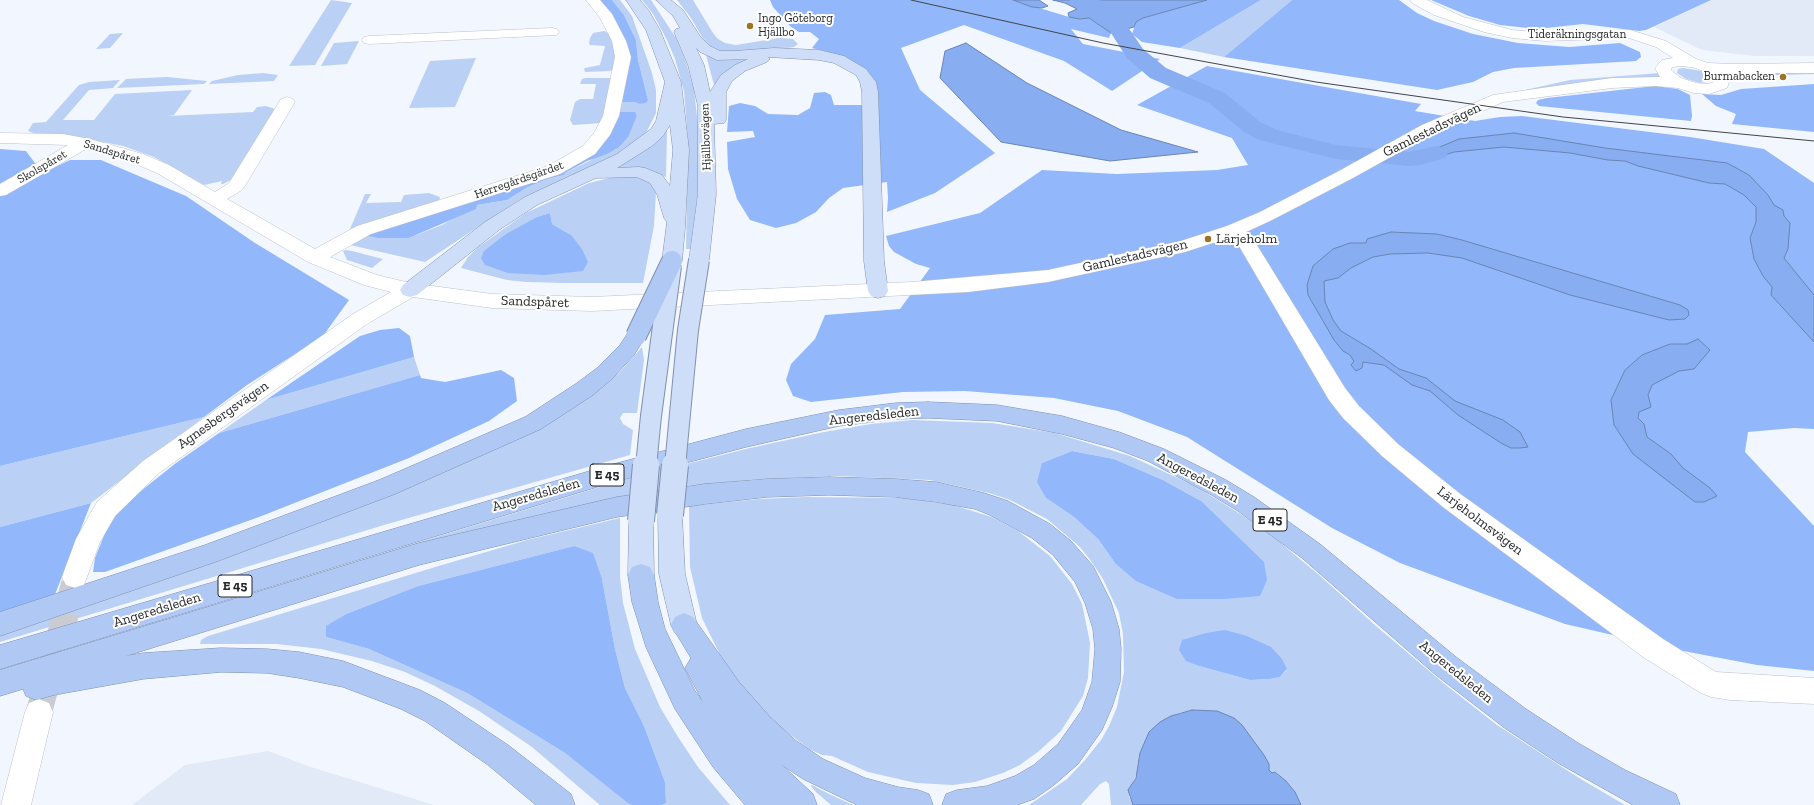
<!DOCTYPE html>
<meta charset="utf-8">
<style>
body{margin:0}
canvas{display:block;background:#f2f6fe}
</style>
<canvas width="1814" height="805"></canvas>
<script>
const ctx = document.querySelector('canvas').getContext('2d');
ctx.lineJoin = 'round';
function paint(path, color) { ctx.fillStyle = color; ctx.fill(path, 'evenodd'); }
const shape = rows => new Path2D(rows.map(r => 'M' + r).join(''));
function stroke(path, color, width, dash) { ctx.strokeStyle = color; ctx.lineWidth = width; ctx.lineCap = dash ? 'butt' : 'round'; ctx.setLineDash(dash || []); ctx.stroke(path); }
function label(font, color, halo, rows, align = 'center') {
  ctx.font = font + ' "Zilla Slab",serif'; ctx.lineWidth = 4; ctx.setLineDash([]); ctx.textBaseline = 'middle'; ctx.strokeStyle = halo; ctx.fillStyle = color; for (const [text, x, y, turn = 0] of rows) {
    ctx.save(); ctx.translate(x, y); ctx.rotate((+turn || 0) * Math.PI / 180); ctx.textAlign = isNaN(turn) ? turn : align; if (halo) ctx.strokeText(text, 0, 0); ctx.fillText(text, 0, 0); ctx.restore();
  }
}
paint(shape([
 [1711,0,1814,0,1814,56,1755,56,1702,50,1654,27],
 [268,751,311,767,434,805,132,805,185,765]
]), '#e2eaf8');
paint(shape([
 [331,0,352,3,315,65,289,66],
 [612,0,620,0,632,16,652,73,656,90,656,113,647,131,641,139,625,151,519,200,425,262,350,245,363,235,409,238,442,225,477,205,507,200,528,187,548,179,564,175,565,173,591,160,633,125,637,116,630,112,618,112,620,102,635,102,639,104,648,100,638,60,636,40,624,15],
 [642,0,651,0,676,38,686,62,694,90,699,134,699,184,690,249,686,249,688,140,684,91,675,59,667,40,653,14],
 [677,0,693,0,713,33,718,39,725,43,736,45,779,38,793,39,798,44,794,47,748,53,727,53,714,50,702,37,691,18],
 [1261,0,1292,0,1224,57,1180,48],
 [604,31,609,33,617,51,615,69,610,71,585,72,584,69,585,68,600,65,605,46,590,45,589,44,590,38,593,33],
 [123,33,110,48,96,49,110,34],
 [359,41,347,64,321,66,334,43],
 [706,55,728,60,748,60,714,85],
 [476,58,455,107,409,108,430,61],
 [1683,68,1702,71,1709,76,1710,80,1707,82,1700,83,1686,79,1677,73,1678,69],
 [1814,70,1814,74,1744,76,1739,71],
 [263,73,278,75,274,81,209,84,212,81,238,75],
 [1660,73,1665,79,1516,92,1570,80],
 [167,77,207,81,204,84,117,88,126,79],
 [586,78,611,78,613,80,602,123,573,125,570,120,575,102,580,99,593,99,596,84,580,84,582,79],
 [120,80,113,88,89,90,63,120,94,120,115,94,192,90,174,115,167,116,253,112,257,107,266,106,275,109,235,178,223,184,221,184,222,181,204,185,154,157,123,146,81,138,36,134,28,131,33,123,46,122,79,85,89,82],
 [666,130,667,131,666,177,640,167,613,168],
 [617,176,632,176,647,181,651,184,656,192,654,226,643,283,565,283,526,282,507,280,461,268,468,257,477,248,526,213,589,183],
 [550,213,552,224,571,235,523,226,537,217],
 [429,193,440,197,439,201,350,229,365,194,371,194,366,203,401,202,404,195],
 [346,250,352,251,383,259,372,268,347,260,343,251],
 [642,347,644,360,637,413,623,413,620,418,623,424,633,430,630,455,384,525,0,642,0,633,588,398,618,374],
 [414,357,420,375,219,433,266,400],
 [204,417,91,503,0,527,0,466],
 [912,420,992,423,1055,433,1130,456,1195,486,1242,515,1270,534,1319,575,1376,626,1447,686,1497,725,1579,778,1625,805,1301,805,1295,792,1286,781,1276,772,1272,773,1269,770,1264,755,1242,725,1217,711,1204,710,1192,710,1179,713,1160,722,1140,753,1138,771,1131,786,1129,797,1133,805,1111,805,1109,784,1106,781,1100,784,1081,805,1029,805,1067,779,1085,760,1101,740,1109,726,1117,707,1124,672,1123,634,1119,613,1103,579,1091,561,1080,547,1047,519,1010,500,989,493,930,480,838,476,758,479,687,486,613,499,0,675,0,670,623,480,750,448,824,432,871,424],
 [1072,451,1114,459,1163,480,1201,501,1115,563,1098,539,1074,517,1046,498,1042,463],
 [1186,660,1287,670,1280,677,1270,679,1250,680,1199,666],
 [806,497,903,498,953,505,992,517,1018,531,1050,556,1072,584,1082,604,1090,643,1088,678,1083,696,1061,731,1039,751,1020,765,1003,773,975,782,953,785,916,783,868,772,832,756,822,755,809,749,776,724,747,694,724,663,702,618,690,567,689,506,759,499],
 [620,518,620,576,623,603,635,649,660,707,678,737,698,767,730,805,662,805,666,803,665,782,644,726,625,688,615,649,602,579,574,546,418,586,346,614,327,626,326,637,369,649,467,693,565,753,632,805,600,805,532,747,479,711,435,686,405,672,372,661,321,649,277,644,200,644,201,640,208,636,442,565,527,540],
 [812,785,827,793,853,805,831,805,816,792,811,786]
]), '#bbd0f5');
paint(shape([
 [597,0,612,0,624,15,636,40,638,60,648,100,646,103,639,104,635,102,620,102,628,64],
 [770,0,1013,0,1069,17,1080,19,1089,18,1111,33,1109,38,1071,29,1083,44,1160,59,1112,91,1064,61,964,25,901,48,920,90,995,153,935,193,887,212,888,198,887,182,843,188,829,198,816,212,796,223,776,228,750,220,737,199,728,169,727,142,755,137,753,131,727,132,729,106,740,103,755,106,768,114,798,115,810,108,814,93,825,92,831,95,834,105,870,105,868,84,850,62,836,54,812,48,819,39,810,32,799,32,791,27,773,7],
 [1207,0,1261,0,1180,48,1142,42,1132,34,1136,22,1143,18],
 [1292,0,1399,0,1417,13,1434,21,1473,34,1518,43,1569,47,1620,43,1640,52,1641,57,1636,61,1514,68,1493,72,1473,82,1437,90,1224,57],
 [1431,0,1711,0,1646,30,1639,31,1583,24,1537,29,1500,25,1469,16],
 [1207,66,1421,104,1415,111,1475,121,1500,117,1522,116,1690,137,1764,149,1814,183,1814,429,1794,428,1748,432,1745,452,1814,526,1814,671,1757,665,1678,650,1565,624,1400,563,1332,528,1187,437,1118,411,1054,398,965,391,903,392,811,402,793,396,786,380,791,364,815,339,825,315,900,309,930,268,916,264,894,252,889,246,886,236,980,213,1042,170,1117,174,1217,170,1248,165,1232,138,1137,105],
 [1814,84,1814,132,1732,124,1736,114,1716,106,1702,94,1721,95,1741,89],
 [1655,86,1678,89,1690,95,1692,116,1691,121,1539,106,1536,103,1538,100,1547,98],
 [618,112,635,112,637,116,628,137,619,147,607,154,587,161,565,173,564,175,548,179,528,187,507,200,477,205,476,209,409,238,379,238,363,235,596,149,611,133],
 [0,149,26,151,35,163,51,169,70,160,101,160,186,196,255,243,349,300,323,336,247,385,204,417,0,466],
 [550,213,552,224,571,235,582,249,588,262,583,271,544,275,508,273,485,265,481,258,484,251,506,234,537,217],
 [399,328,410,336,414,357,266,400,360,336,380,330],
 [501,370,514,378,517,401,489,421,409,458,259,517,105,572,93,572,95,558,107,528,122,506,176,463,219,433,420,375,421,378,445,382],
 [1072,451,1114,459,1163,480,1201,501,1264,562,1267,580,1260,596,1225,599,1177,599,1136,581,1115,563,1098,539,1074,517,1046,498,1037,482,1042,463],
 [91,503,50,607,0,622,0,527],
 [574,546,593,553,602,579,615,649,625,688,644,726,665,782,666,803,662,805,632,805,628,803,565,753,467,693,369,649,326,637,326,626,346,614,418,586],
 [1225,630,1247,636,1271,647,1282,659,1287,669,1280,677,1270,679,1250,680,1199,666,1186,661,1179,650,1182,640,1206,633]
]), '#92b8fb');
const water = shape([
 [1013,0,1039,0,1048,6,1042,8,1032,7,1013,0],
 [1053,0,1207,0,1143,18,1136,22,1134,27,1111,33,1089,18,1080,19,1069,17,1068,13,1077,9,1065,3,1053,0],
 [966,43,1027,83,1121,130,1198,152,1110,161,1001,142,940,78,945,51,966,43],
 [1514,133,1605,148,1727,163,1749,175,1768,195,1774,205,1783,210,1784,216,1790,223,1788,249,1784,258,1814,295,1814,342,1771,295,1772,287,1763,276,1754,259,1750,238,1756,222,1756,207,1744,195,1725,184,1709,183,1638,166,1625,161,1608,160,1570,153,1504,147,1454,152,1433,159,1408,163,1389,163,1396,154,1414,153,1435,149,1459,139,1514,133],
 [1391,232,1437,234,1462,240,1680,305,1688,310,1689,315,1685,319,1669,320,1570,295,1462,258,1428,253,1390,254,1373,257,1351,268,1338,278,1324,281,1325,302,1333,320,1341,331,1371,349,1399,369,1426,378,1455,401,1503,420,1520,432,1528,447,1520,448,1511,448,1501,443,1458,415,1430,391,1412,385,1384,365,1363,362,1362,368,1356,371,1351,365,1354,361,1350,355,1343,351,1334,340,1308,295,1307,285,1313,266,1333,249,1350,243,1366,243,1367,239,1391,232],
 [1698,339,1710,350,1694,369,1679,371,1652,385,1648,395,1651,407,1639,412,1638,418,1644,424,1647,437,1671,454,1683,468,1710,488,1717,496,1704,502,1695,502,1633,454,1614,425,1611,400,1625,370,1642,355,1670,344,1687,344,1698,339],
 [1192,710,1217,711,1234,718,1242,725,1264,755,1269,764,1269,770,1272,773,1275,772,1286,781,1295,792,1301,805,1133,805,1128,790,1136,778,1140,753,1149,732,1160,722,1171,716,1192,710]
]);
paint(water, '#88adf0');
stroke(water, '#6a85b4', 1);
paint(shape([
 [1069,0,1099,0,1107,3,1117,11,1143,49,1166,68,1225,93,1260,122,1277,130,1336,145,1409,152,1436,146,1445,148,1448,153,1445,158,1420,165,1409,166,1336,159,1259,140,1244,132,1209,103,1150,78,1127,58,1102,19,1093,11,1072,4,1069,0]
]), '#88adf0');
stroke(shape([
 [39,712,74,584]
]), '#c9cdd3', 26, [26, 13]);
const minor = shape([
 [586,0,600,0,612,14,626,41,631,57,619,116,610,135,595,154,560,174,371,234,330,257,377,275,410,283,492,294,592,297,912,282,1048,270,1181,241,1227,226,1260,212,1339,171,1422,125,1493,95,1612,78,1660,77,1655,68,1662,60,1673,58,1656,47,1629,38,1545,41,1512,38,1484,32,1434,15,1412,3,1410,0,1427,0,1463,17,1512,30,1545,33,1630,30,1666,41,1696,59,1708,63,1732,64,1814,63,1814,73,1725,73,1730,79,1727,88,1709,94,1694,93,1678,88,1656,86,1612,88,1503,102,1434,133,1351,179,1272,220,1246,232,1255,242,1345,388,1359,406,1398,444,1459,493,1663,639,1716,672,1814,678,1814,704,1730,700,1711,697,1701,693,1643,657,1443,507,1382,456,1343,418,1329,400,1239,246,1231,237,1185,252,1048,282,968,292,592,311,492,308,413,297,367,324,159,473,115,516,100,542,84,585,75,588,66,585,62,577,76,539,97,502,143,461,353,314,391,292,364,285,308,262,157,173,131,162,86,149,6,195,0,196,0,184,68,145,0,143,0,133,63,134,90,139,143,154,169,165,215,192,229,183,281,99,287,97,293,99,295,102,245,186,242,190,227,199,315,249,357,226,548,166,583,146,594,133,603,116,615,57,612,41,600,18,586,0],
 [1683,66,1696,68,1709,74,1714,80,1714,82,1708,84,1696,83,1681,78,1671,70,1672,67,1683,66],
 [552,28,557,29,559,32,557,35,369,44,364,43,362,40,364,37,369,36,552,28],
 [39,699,49,703,53,712,31,805,1,805,25,712,29,703,39,699]
]);
const major = shape([
 [626,0,640,0,649,11,660,30,681,82,689,150,685,228,682,261,679,265,672,267,665,265,662,261,667,222,664,218,657,194,650,183,637,177,596,178,537,205,499,230,417,295,410,297,403,295,400,290,403,285,485,222,525,197,617,154,651,129,656,121,665,82,646,30,626,0],
 [670,125,673,150,670,186,662,175,645,168,639,167,617,168,652,146,663,136,670,125],
 [656,0,671,0,683,10,700,36,710,46,720,51,735,51,774,48,819,50,844,56,866,69,876,82,878,92,884,261,888,291,885,296,878,298,871,296,868,291,864,261,862,92,860,82,856,75,834,63,819,60,768,57,770,59,767,62,745,71,732,81,726,92,726,120,724,123,714,124,716,194,709,260,706,264,699,266,692,264,689,260,698,194,698,106,688,65,674,32,676,29,680,28,673,16,656,0],
 [696,48,700,52,717,60,748,59,735,65,721,75,710,92,704,65,696,48],
 [670,505,679,508,682,515,685,574,697,625,693,633,684,637,675,633,671,625,659,574,658,515,661,508,670,505],
 [641,511,650,514,653,521,654,575,650,583,641,586,632,583,628,575,629,521,632,514,641,511]
]);
const highway = shape([
 [636,329,643,331,646,336,634,355,613,378,593,395,541,429,395,494,218,561,0,636,0,612,205,545,379,480,525,417,577,383,597,368,620,345,629,331,636,329],
 [928,402,997,405,1062,416,1119,432,1164,449,1226,480,1254,497,1320,544,1456,657,1526,709,1578,743,1625,770,1676,794,1680,805,1633,805,1558,763,1506,729,1436,675,1302,558,1238,511,1210,494,1148,461,1114,448,1062,434,997,421,928,418,896,419,839,426,746,447,610,483,0,669,0,645,610,465,746,429,839,410,896,403,928,402],
 [829,477,895,479,936,482,984,493,1008,501,1050,524,1071,541,1093,566,1111,602,1119,629,1121,649,1120,682,1112,707,1102,730,1078,764,1054,785,1034,799,1017,805,942,805,946,794,957,790,987,786,1015,776,1034,765,1058,744,1082,710,1092,682,1095,649,1093,629,1085,603,1075,582,1053,555,1032,538,990,515,975,509,936,502,895,497,829,495,767,497,705,504,617,517,419,565,126,656,143,653,221,648,267,649,299,652,343,661,420,690,445,703,508,745,571,794,575,805,536,805,488,765,425,721,401,709,343,687,299,678,267,673,221,672,143,679,54,695,36,700,26,696,23,689,0,696,0,670,419,543,617,497,705,484,767,479,829,477],
 [641,564,650,567,654,575,658,602,665,629,695,691,703,702,685,668,691,658,671,625,675,617,684,613,693,617,739,682,770,717,795,740,823,759,865,778,898,787,918,790,929,794,933,805,857,805,803,779,782,765,813,794,817,805,745,805,713,767,675,709,646,647,632,602,628,575,632,567,641,564]
]);
stroke(minor, '#bdc1c8', 1);
stroke(major, '#7f90ad', 1);
stroke(highway, '#7f90ad', 1);
paint(minor, '#fff');
paint(major, '#cfdef8');
paint(highway, '#afc8f4');
stroke(shape([
 [911,0,1103,43,1316,82,1563,117,1814,141]
]), '#424547', 1);
const majorBridgeFar1 = shape([
 [646,466,651,416,671,266],
 [675,466,688,330,699,260]
]);
const majorBridge = shape([
 [670,515,675,465],
 [641,521,646,465]
]);
const highwayBridge = shape([
 [636,336,672,261]
]);
stroke(majorBridgeFar1, '#7f90ad', 22, []);
stroke(majorBridge, '#7f90ad', 28, []);
stroke(highwayBridge, '#7f90ad', 22, []);
stroke(majorBridgeFar1, '#cfdef8', 20);
stroke(majorBridge, '#cfdef8', 26);
stroke(highwayBridge, '#afc8f4', 20);
for (const [x, y, r, color] of [
 [750,26,4,"#9c7522"],
 [1783,77,4,"#9c7522"],
 [1208,239,4,"#9c7522"]
]) { const dot = new Path2D(); dot.arc(x, y, r, 0, 2 * Math.PI); ctx.fillStyle = color; ctx.fill(dot); stroke(dot, '#fff', 1.5); }
label('12px', '#252729', '#fff', [
 ["Ingo Göteborg",758,19],
 ["Hjällbo",758,33],
 ["Burmabacken",1775,77,"right"]
], 'left');
label('12px', '#252729', '#fff', [
 ["Tideräkningsgatan",1577,35],
 ["Hjällbovägen",706,137,-92],
 ["Sandspåret",112,152,17],
 ["Skolspåret",42,167,-30],
 ["Herregårdsgärdet",519,180,-19]
]);
for (const [x, y, w] of [
 [607,475,34],
 [1270,520,34],
 [235,586,34]
]) { const box = new Path2D(); box.roundRect(x - w / 2, y - 11, w, 22, 3); ctx.fillStyle = '#fff'; ctx.fill(box); stroke(box, '#252729', 1); }
label('bold 13px', '#252729', null, [
 ["E 45",607,475],
 ["E 45",1270,520],
 ["E 45",235,586]
]);
label('14px', '#252729', '#fff', [
 ["Gamlestadsvägen",1432,130,-26],
 ["Gamlestadsvägen",1135,256,-13],
 ["Sandspåret",535,302,2],
 ["Agnesbergsvägen",223,415,-35],
 ["Angeredsleden",874,416,-6],
 ["Angeredsleden",1198,478,28],
 ["Angeredsleden",536,495,-16],
 ["Lärjeholmsvägen",1480,521,37],
 ["Angeredsleden",157,610,-17],
 ["Angeredsleden",1456,672,39]
]);
label('14px', '#252729', '#fff', [
 ["Lärjeholm",1216,239]
], 'left');
</script>
